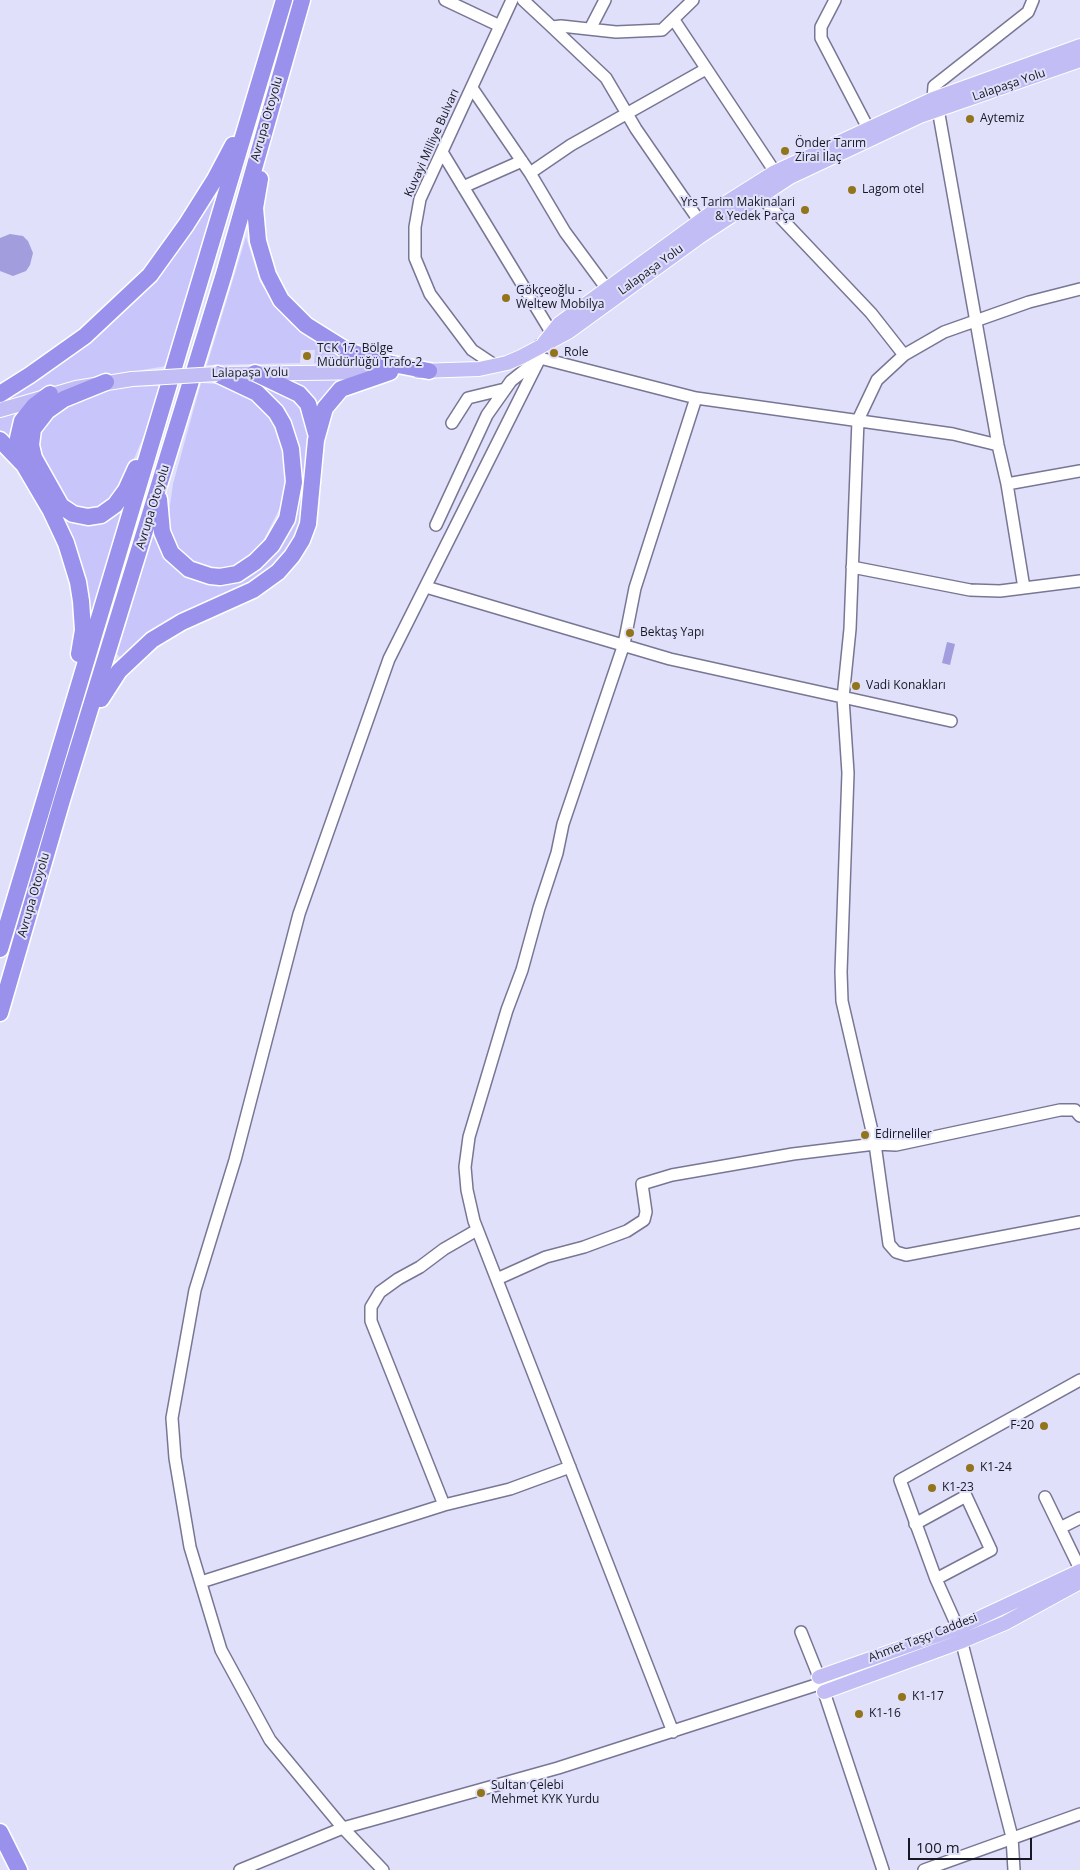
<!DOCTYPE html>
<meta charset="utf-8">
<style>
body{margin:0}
#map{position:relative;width:1080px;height:1870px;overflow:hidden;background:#e0e0fb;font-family:"Open Sans",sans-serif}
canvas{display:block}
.scale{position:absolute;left:908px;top:1838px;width:124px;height:22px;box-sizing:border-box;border:2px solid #171723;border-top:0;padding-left:6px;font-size:15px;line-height:18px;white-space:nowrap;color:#171723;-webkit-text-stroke:4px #e0e0fb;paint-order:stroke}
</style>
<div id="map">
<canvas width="1080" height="1870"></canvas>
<div class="scale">100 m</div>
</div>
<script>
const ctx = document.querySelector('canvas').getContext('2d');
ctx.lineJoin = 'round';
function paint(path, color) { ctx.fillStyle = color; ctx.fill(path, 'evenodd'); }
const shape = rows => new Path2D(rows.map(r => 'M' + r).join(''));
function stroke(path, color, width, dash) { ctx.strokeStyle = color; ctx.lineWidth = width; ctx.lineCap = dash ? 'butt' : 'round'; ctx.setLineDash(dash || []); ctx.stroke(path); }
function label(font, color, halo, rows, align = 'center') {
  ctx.font = font + ' "Open Sans",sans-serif'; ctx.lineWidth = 4; ctx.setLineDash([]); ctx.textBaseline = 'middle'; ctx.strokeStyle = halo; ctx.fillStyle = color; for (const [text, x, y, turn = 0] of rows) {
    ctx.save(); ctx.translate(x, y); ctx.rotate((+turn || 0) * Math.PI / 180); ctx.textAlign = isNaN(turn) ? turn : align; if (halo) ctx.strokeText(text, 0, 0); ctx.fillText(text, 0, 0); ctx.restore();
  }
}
paint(shape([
 [216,188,220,189,166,366,66,383,0,404,0,398,92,337],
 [246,237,260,282,273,303,291,324,309,338,341,356,372,366,314,363,315,350,301,350,300,363,207,365],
 [348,379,320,411,286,380],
 [256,381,301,404,311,427,304,527,273,572,122,659,117,654,156,527,187,576,198,581,208,583,260,565,300,471,255,386],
 [217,382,247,392,268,413,281,439,287,471,284,500,263,541,245,561,226,570,206,569,185,559,171,541,168,519,173,484,201,383,217,384],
 [161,386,153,414,119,494,92,512,67,503,41,460,37,440,39,431,56,411,104,390,123,387],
 [25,409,14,447,0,434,0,417],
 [128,495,90,623,58,509,77,520]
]), '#c8c5fb');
paint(shape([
 [10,234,23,236,28,241,33,253,30,265,26,271,13,276,0,271,0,238],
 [947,642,955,644,950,665,942,663]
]), '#a29ddd');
const minor = shape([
 [445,0,500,26],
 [523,0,552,27,561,26,616,32,662,30,693,0],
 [835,0,821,27,821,38,868,128],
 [674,20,775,172],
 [552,27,606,78,636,129,700,222],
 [590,29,605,0],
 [472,88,530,173,565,232,607,289],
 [933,99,934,86,1028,12,1033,0],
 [938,109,998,445,1007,484,1024,588],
 [442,152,551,332],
 [530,173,571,145,706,69],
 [463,187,522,161],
 [760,196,871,313,904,355],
 [1080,289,1029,302,944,332,904,355,877,380,858,420,850,629,843,698,848,773,841,972,842,1001,875,1144,889,1244,896,1252,906,1255,1080,1222],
 [496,366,472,350,430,294,415,258,415,227,420,199,512,0],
 [452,423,468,398,505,389],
 [1007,484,1080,471],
 [436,525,487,415,511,381,540,358,696,398,953,434,998,445],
 [852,567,970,590,1000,591,1080,581],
 [426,587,670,659,951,721],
 [497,1279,546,1257,584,1247,627,1231,644,1220,646,1212,642,1184,672,1175,793,1154,875,1144,896,1145,1060,1110,1075,1110,1080,1116],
 [1045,1497,1080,1569],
 [444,1505,371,1321,371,1307,380,1292,398,1279,420,1267,444,1249,477,1230],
 [915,1524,966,1496,991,1550,936,1579],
 [1060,1528,1080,1518],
 [201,1582,444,1505,510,1489,570,1467],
 [801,1632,819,1677,819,1684,824,1692,883,1870],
 [673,1732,474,1221,467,1190,465,1167,469,1137,507,1010,522,970,539,908,557,853,563,824,624,644,635,588,696,398],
 [240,1870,343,1828,558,1768,819,1684],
 [383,1870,343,1828,270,1740,221,1650,190,1547,175,1458,172,1418,195,1290,235,1160,299,914,389,659,540,358,539,346],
 [924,1870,1080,1814],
 [1014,1870,1012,1837,958,1628,936,1579,900,1480,1080,1380]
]);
const major = shape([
 [544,343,559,324,718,208,775,172,933,99,1080,46],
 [418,371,479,369,507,363,521,357,568,332,699,237,790,177,920,116,1080,60],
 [217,374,384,372],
 [0,410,76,388,132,379],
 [819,1677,958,1628,1080,1571],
 [824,1692,960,1642,1005,1623,1080,1582]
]);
const highway = shape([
 [260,179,255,208,258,241,268,275,281,300,306,325,346,350,377,361,429,371],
 [255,373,299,394,308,404,316,433],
 [106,382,64,399,47,411,33,429,31,445,34,458,61,506,73,514,88,517,101,515,115,505,126,490,136,468],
 [0,394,30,375,85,336,150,275,186,225,215,179,233,145],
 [0,440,24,465,51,511,66,543,78,582,81,601,83,630,79,654],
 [22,461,18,438,22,421,34,406,50,394],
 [159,499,162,532,171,553,189,569,210,576,220,577,237,574,255,562,272,545,287,519,294,482,291,449,283,424,276,412,257,393,217,374],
 [101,699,119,671,152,640,182,622,253,590,278,572,292,556,302,540,308,524,316,440,325,408,341,389,390,372],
 [0,949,284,0],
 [0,1013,62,800,224,274,302,0],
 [0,1832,19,1870]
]);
stroke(minor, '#787695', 14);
stroke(major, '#fff', 16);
stroke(highway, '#fff', 19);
stroke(minor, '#fff', 11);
stroke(major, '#c2bdf4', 14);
stroke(highway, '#9a91ec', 16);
const majorBridge = shape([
 [132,379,217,374]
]);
stroke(majorBridge, '#fff', 16, []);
stroke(majorBridge, '#c2bdf4', 14);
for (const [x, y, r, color] of [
 [970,119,5,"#92741b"],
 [785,151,5,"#92741b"],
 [852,190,5,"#92741b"],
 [805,210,5,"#92741b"],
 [506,298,5,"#92741b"],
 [554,353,5,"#92741b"],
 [307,356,5,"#92741b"],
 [630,633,5,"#92741b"],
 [856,686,5,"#92741b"],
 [865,1135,5,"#92741b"],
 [1044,1426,5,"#92741b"],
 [970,1468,5,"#92741b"],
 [932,1488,5,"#92741b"],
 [902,1697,5,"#92741b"],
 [859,1714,5,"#92741b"],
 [481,1793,5,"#92741b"]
]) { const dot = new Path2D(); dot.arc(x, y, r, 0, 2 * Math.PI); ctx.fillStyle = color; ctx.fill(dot); stroke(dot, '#e0e0fb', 2); }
label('12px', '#171723', '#e0e0fb', [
 ["Lalapaşa Yolu",1009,85,-19],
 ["Avrupa Otoyolu",267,119,-74],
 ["Kuvayi Milliye Bulvarı",432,143,-66],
 ["Lalapaşa Yolu",651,270,-36],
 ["Lalapaşa Yolu",250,373,-1],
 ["Avrupa Otoyolu",153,507,-73],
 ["Avrupa Otoyolu",34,895,-74],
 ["Ahmet Taşçı Caddesi",923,1638,-21]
]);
label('12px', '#171723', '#e0e0fb', [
 ["Aytemiz",980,119],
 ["Önder Tarım",795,144],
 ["Zirai İlaç",795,158],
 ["Lagom otel",862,190],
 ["Yrs Tarim Makinalari",795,203,"right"],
 ["& Yedek Parça",795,217,"right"],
 ["Gökçeoğlu -",516,291],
 ["Weltew Mobilya",516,305],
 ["TCK 17. Bölge",317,349],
 ["Müdürlüğü Trafo-2",317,363],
 ["Role",564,353],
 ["Bektaş Yapı",640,633],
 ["Vadi Konakları",866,686],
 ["Edirneliler",875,1135],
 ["F-20",1034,1426,"right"],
 ["K1-24",980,1468],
 ["K1-23",942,1488],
 ["K1-17",912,1697],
 ["K1-16",869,1714],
 ["Sultan Çelebi",491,1786],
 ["Mehmet KYK Yurdu",491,1800]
], 'left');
</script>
